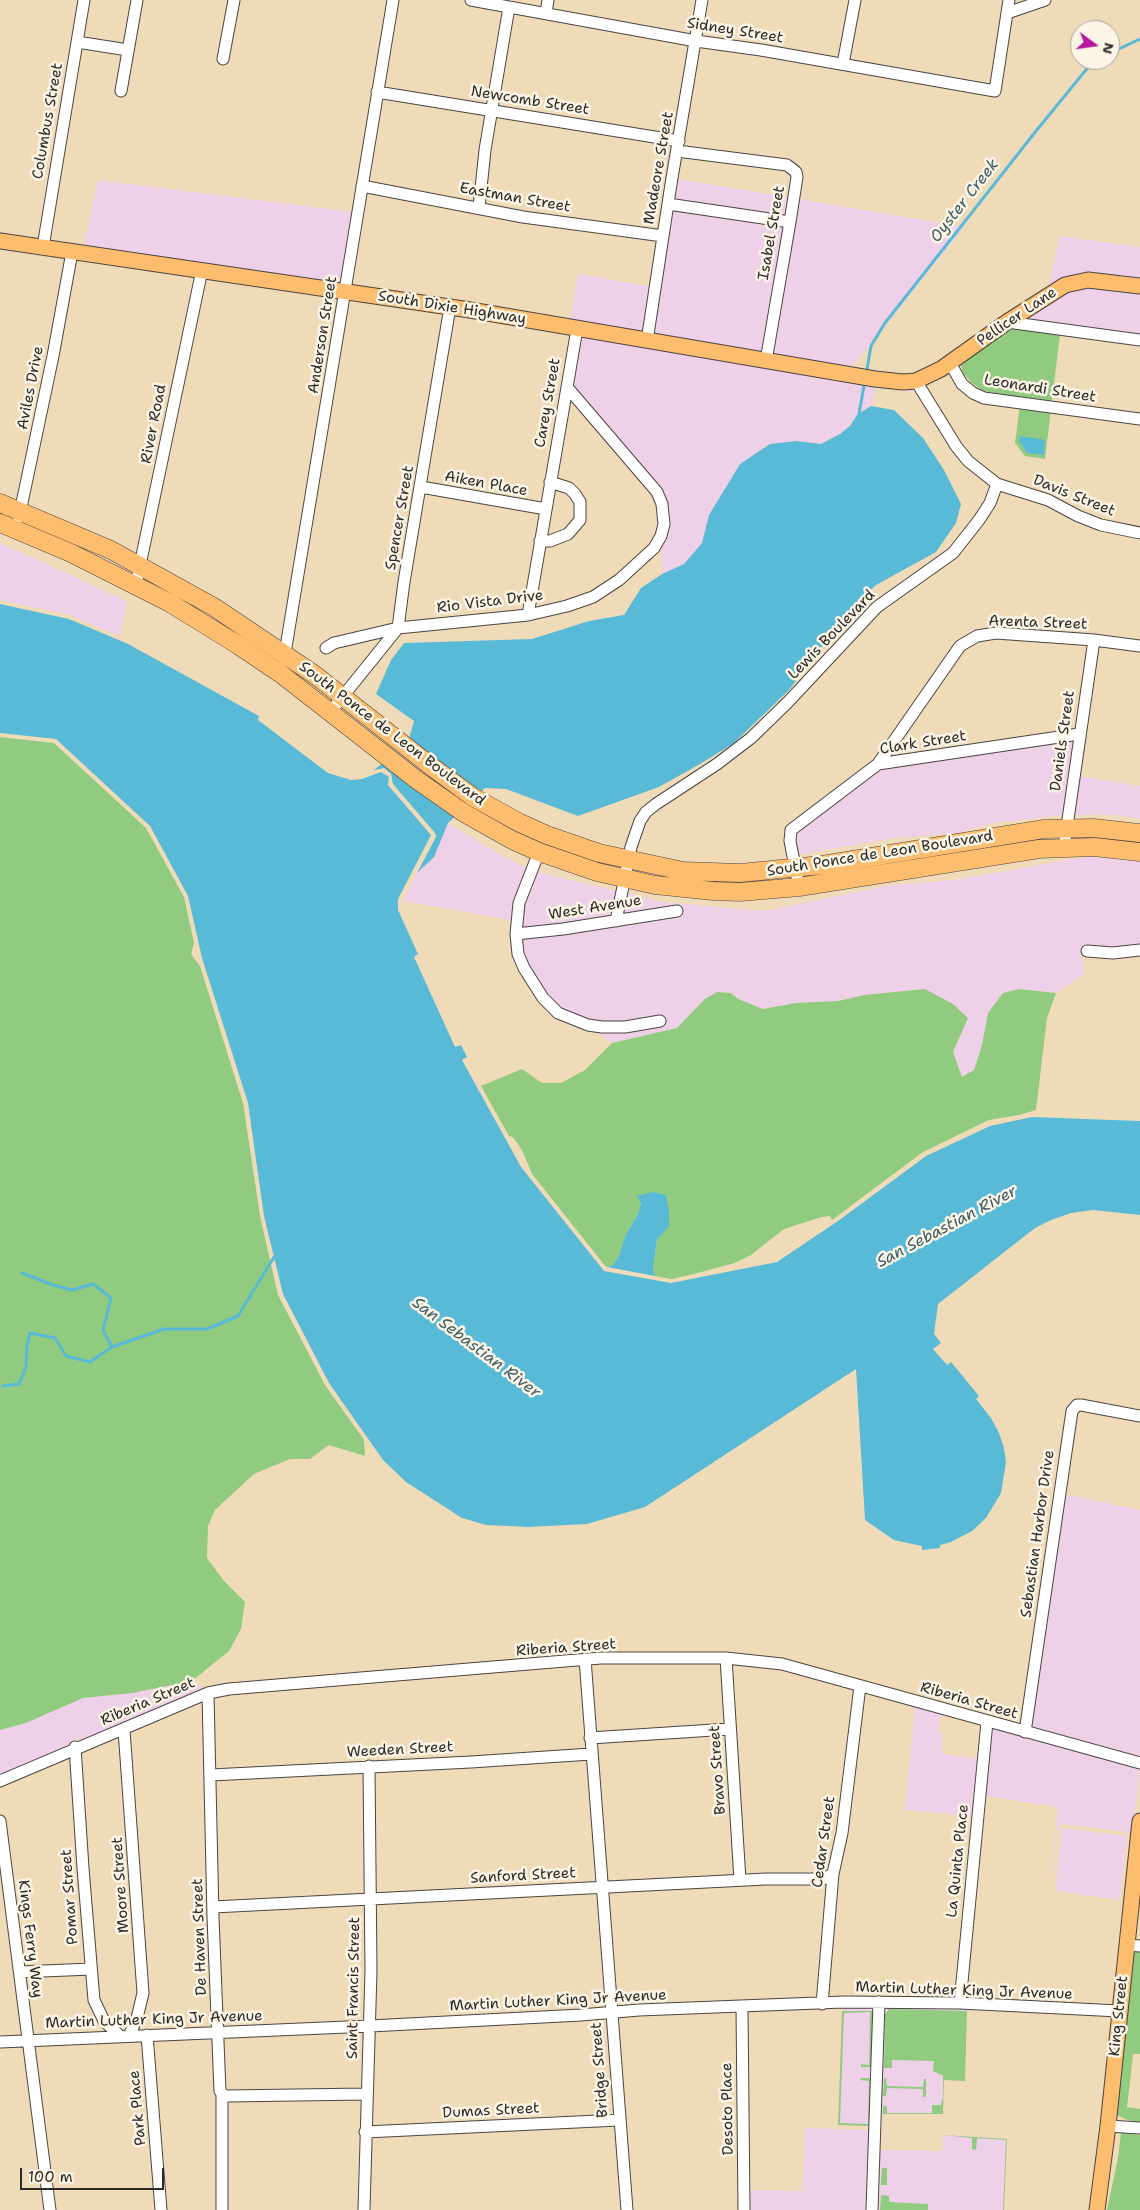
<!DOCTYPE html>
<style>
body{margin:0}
#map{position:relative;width:1140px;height:2210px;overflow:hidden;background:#f0dbb9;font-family:"Shantell Sans",sans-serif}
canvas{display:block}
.north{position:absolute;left:1070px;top:20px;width:50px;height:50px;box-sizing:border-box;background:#fcf5e5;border:1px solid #a8a49b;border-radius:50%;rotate:104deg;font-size:14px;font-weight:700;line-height:20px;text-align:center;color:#2b2b2b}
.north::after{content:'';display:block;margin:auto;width:18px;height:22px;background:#b5179e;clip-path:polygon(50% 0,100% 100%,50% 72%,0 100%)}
.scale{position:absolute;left:20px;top:2168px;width:144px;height:22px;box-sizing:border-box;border:2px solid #2b2b2b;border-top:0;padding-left:6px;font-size:15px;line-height:18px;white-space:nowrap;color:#2b2b2b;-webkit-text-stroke:4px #fcf5e5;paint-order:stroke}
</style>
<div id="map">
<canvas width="1140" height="2210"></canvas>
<div class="north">N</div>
<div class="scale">100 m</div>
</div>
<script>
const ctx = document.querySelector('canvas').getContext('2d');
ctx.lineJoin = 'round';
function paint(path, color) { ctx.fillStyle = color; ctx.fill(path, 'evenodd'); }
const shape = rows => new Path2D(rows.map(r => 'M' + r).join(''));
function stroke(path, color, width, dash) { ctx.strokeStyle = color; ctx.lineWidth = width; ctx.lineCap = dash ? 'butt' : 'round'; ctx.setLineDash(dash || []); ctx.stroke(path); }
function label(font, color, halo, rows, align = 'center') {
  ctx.font = font + ' "Shantell Sans",sans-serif'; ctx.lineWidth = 5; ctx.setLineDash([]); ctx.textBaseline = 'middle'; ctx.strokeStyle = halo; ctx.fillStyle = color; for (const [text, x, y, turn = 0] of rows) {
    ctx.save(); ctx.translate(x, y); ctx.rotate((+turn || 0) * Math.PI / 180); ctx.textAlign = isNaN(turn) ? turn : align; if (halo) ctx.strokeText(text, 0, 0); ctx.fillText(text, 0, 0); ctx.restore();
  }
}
paint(shape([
 [677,179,788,197,785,217,674,200],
 [98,180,352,212,340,286,83,248],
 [799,199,964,227,852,367,881,374,919,374,903,377,875,374,772,357],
 [672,210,784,226,761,355,653,337],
 [1060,236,1140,247,1140,281,1048,288],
 [578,274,649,286,642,335,570,323],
 [1078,287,1140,291,1140,335,1021,319,1057,295],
 [581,334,913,386,915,392,877,387,871,406,857,415,850,426,840,434,821,444,796,441,770,444,740,464,709,515,702,543,684,564,662,574,662,546,670,525,668,504,662,491,572,386],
 [0,543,127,601,120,636,69,615,0,600],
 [1073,739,1062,815,993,823,958,833,895,838,798,855,795,835,800,828,882,768],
 [1079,776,1140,786,1140,819,1117,815,1073,815],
 [448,823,504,857,527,868,513,901,511,920,403,901,417,873,434,857],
 [1115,855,1140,859,1140,945,1102,948,1082,946,1081,955,1085,973,1056,993,1019,989,982,1045,974,1070,962,1077,953,1052,968,1018,953,1004,925,989,865,995,838,1001,796,1003,763,1009,738,999,731,993,717,992,705,999,677,1028,612,1043,595,1031,626,1032,667,1024,664,1015,624,1022,602,1023,589,1020,561,1009,547,995,529,966,524,953,522,939,620,927,684,915,681,905,622,915,627,893,662,902,765,911,892,885,954,880,1079,858],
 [537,872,616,891,611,917,522,929,524,905],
 [1064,1494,1140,1510,1140,1758,1031,1729],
 [192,1681,205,1688,122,1725,70,1742,70,1744,0,1775,0,1730,26,1723,83,1698,132,1693],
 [915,1706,946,1715,939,1718,938,1730,943,1735,941,1750,946,1755,976,1758,978,1756,972,1816,905,1810],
 [992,1728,1140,1768,1125,1899,1132,1837,1127,1832,1063,1824,1058,1827,1049,1890,1058,1807,985,1796],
 [1062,1828,1127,1836,1120,1900,1055,1891],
 [843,2002,967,2004,965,2081,944,2080,943,2114,875,2114,875,2126,838,2125],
 [805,2128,869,2130,867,2210,750,2210,750,2190,803,2191],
 [943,2135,1007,2139,1004,2210,872,2210,874,2150,943,2151]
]), '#eed0e8');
paint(shape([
 [1011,326,1060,334,1045,459,1025,456,1015,443,1021,397,1000,395,982,390,972,383,963,373,961,365,964,360,987,345],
 [0,737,54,743,146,828,184,897,194,943,191,954,200,966,243,1103,260,1216,278,1295,325,1385,364,1440,365,1456,329,1445,310,1459,290,1459,254,1474,215,1510,208,1526,207,1558,224,1581,245,1602,241,1629,229,1651,192,1681,132,1693,83,1698,26,1723,0,1730],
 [925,989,953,1004,968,1018,953,1052,962,1077,974,1070,982,1045,988,1013,1003,993,1019,989,1056,993,1047,1018,1036,1110,1019,1115,989,1120,923,1152,832,1220,830,1216,822,1217,784,1229,751,1255,735,1263,686,1276,671,1279,655,1276,653,1268,657,1240,669,1225,641,1203,638,1214,625,1236,619,1256,613,1265,606,1267,532,1174,522,1150,513,1137,509,1136,481,1086,522,1069,542,1083,561,1083,585,1070,612,1043,677,1028,705,999,717,992,731,993,738,999,763,1009,796,1003,838,1001,865,995],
 [1140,1950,1140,2054,1133,2054,1127,2107,1140,2109,1140,2122,1127,2120,1117,2115,1134,1951],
 [889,2009,967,2011,965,2081,944,2080,943,2114,883,2114,883,2106,887,2106,887,2113,932,2113,932,2105,941,2105,943,2097,943,2076,933,2071,934,2061,892,2060,892,2068,884,2068,885,2014],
 [842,2011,873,2011,872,2067,861,2067,861,2064,869,2065,870,2012,844,2013,840,2123,868,2124,869,2081,860,2080,861,2078,871,2078,870,2126,838,2125],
 [884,2078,886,2078,887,2086,923,2087,924,2079,926,2079,926,2097,923,2097,923,2089,887,2088,886,2096,883,2096],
 [1121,2133,1140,2135,1140,2210,1107,2210,1118,2158],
 [943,2135,1007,2139,1004,2210,1003,2210,1006,2140,977,2138,976,2150,972,2149,972,2138],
 [882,2168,887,2168,887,2185,881,2185],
 [881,2195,889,2196,889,2202,928,2204,928,2210,880,2210]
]), '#90cb80');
paint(shape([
 [871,406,894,410,923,438,944,470,961,504,956,523,936,552,876,585,852,607,789,690,734,743,700,764,659,787,578,816,506,789,485,788,478,794,409,739,414,721,376,694,391,660,404,643,532,639,589,621,624,615,641,588,662,574,684,564,702,543,709,515,740,464,770,444,796,441,821,444,840,434,850,426,857,415],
 [1020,436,1045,440,1044,455,1027,453,1019,441],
 [0,604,69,619,128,644,259,716,258,720,328,773,351,780,362,779,381,772,389,777,388,785,431,835,398,899,398,910,418,954,414,957,455,1047,461,1045,467,1057,462,1060,521,1167,604,1271,671,1283,777,1262,838,1221,926,1156,990,1126,1032,1117,1140,1121,1140,1215,1093,1210,1071,1213,1051,1220,1035,1228,938,1304,934,1334,941,1343,933,1349,947,1365,951,1362,979,1396,976,1399,991,1418,999,1433,1004,1448,1006,1462,1001,1493,986,1518,972,1531,951,1542,940,1545,940,1548,922,1550,922,1546,894,1540,865,1520,856,1369,645,1507,587,1524,528,1527,486,1525,462,1518,406,1482,383,1460,329,1383,283,1294,264,1216,248,1103,202,958,188,896,150,826,56,739,0,733],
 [385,761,457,815,448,823,434,857,417,873,436,837,435,833,393,784,391,774,384,768,374,770],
 [653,1192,666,1195,669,1212,669,1226,657,1240,653,1268,655,1276,607,1267,613,1265,619,1256,625,1236,638,1214,641,1203,637,1196]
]), '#58bad6');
stroke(shape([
 [1110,53,1140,39],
 [867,369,871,346,885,323,1036,131,1090,65,1098,60],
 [859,414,864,386],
 [22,1273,53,1285,72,1290,93,1284,111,1298,103,1330,112,1347,164,1329,207,1329,238,1316,274,1257],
 [3,1386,19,1384,26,1367,27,1346,30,1333,55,1338,66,1356,90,1362,112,1347]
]), '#58bad6', 3);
const minor = shape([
 [471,0,696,41,761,50,995,91,1009,0],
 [546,13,548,0],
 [1007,13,1045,0],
 [77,42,128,50],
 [223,59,234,0],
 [843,64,855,0],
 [121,91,137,0],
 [377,92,679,141],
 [677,151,787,165,796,172,797,177,790,222,766,361],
 [362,186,523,217,663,236],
 [668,204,790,222],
 [479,207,485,150,509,7],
 [43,247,84,0],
 [1007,322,1140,340],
 [647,341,671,184,702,0],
 [950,363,962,384,973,393,984,398,1140,419],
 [916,381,956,446,968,461,997,484,1048,500,1078,516,1101,525,1140,533],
 [421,487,546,509],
 [19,517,53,356,72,252],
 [540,541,550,541,568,534,580,520,580,502,575,494,569,488,550,482],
 [136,584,202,270],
 [528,615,577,329],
 [326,648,334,643,398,628,528,615,567,606,593,597,619,580,654,548,661,536,664,524,662,504,657,492,567,387],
 [284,659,393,0],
 [331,711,398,628,404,582,450,307],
 [878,764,960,646,977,636,996,633,1094,640,1140,646],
 [1064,847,1094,640],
 [539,852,519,903,516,934,518,954,524,968,543,998,558,1013,588,1025,602,1027,625,1027,660,1021],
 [799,887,790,841,791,830,878,764,1079,734],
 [616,921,631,847,640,821,646,812,656,804,717,764,751,738,788,702,877,607,953,553,979,520,990,503,997,484],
 [516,934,563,929,677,911],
 [1087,951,1113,953,1140,950],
 [726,1658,740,1880],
 [585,1659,627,2210],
 [208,1693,213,1917,220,2091,222,2094,222,2210],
 [124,1730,143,1993,137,2018,129,2036],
 [1025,1732,1072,1411,1077,1405,1081,1405,1140,1416],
 [590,1738,729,1729],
 [75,1747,83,1868,94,2000,104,2021,120,2036],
 [211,1775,471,1762,591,1754],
 [0,1781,208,1693,229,1689,601,1658,726,1658,782,1664,1140,1763],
 [0,1821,50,2210],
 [213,1907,766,1879,823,1879,833,1874],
 [1126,1945,1140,1946],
 [20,1972,91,1969],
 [960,2003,987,1722],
 [822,2004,833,1874,842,1833,860,1686],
 [742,2007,744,2210],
 [147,2035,161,2210],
 [0,2042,370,2026,581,2015,639,2010,843,2002,960,2003,1119,2011],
 [222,2094,226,2096,366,2094],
 [1108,2126,1140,2128],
 [365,2132,619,2120],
 [364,2210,371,1971,369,1766],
 [872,2210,879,2002]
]);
const major = shape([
 [0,241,470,310,875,379,903,382,916,381,941,369,1007,322,1065,285,1088,280,1140,286],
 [1097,2210,1108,2126,1140,1821]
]);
const highway = shape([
 [0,503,111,550,214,607,315,675,432,767,473,797,520,823,547,835,599,853,683,871,740,873,822,865,1044,829,1094,828,1140,833],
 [0,523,71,553,170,603,238,645,281,674,417,780,464,813,512,840,539,852,597,872,655,885,713,891,740,892,799,887,1039,849,1094,847,1140,852]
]);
stroke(minor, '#494540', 13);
stroke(major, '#494540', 17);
stroke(highway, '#494540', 19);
stroke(minor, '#fff', 11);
stroke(major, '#fcbd6f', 15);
stroke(highway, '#fcbd6f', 18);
label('15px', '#2b2b2b', '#fcf5e5', [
 ["Sidney Street",735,31,9],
 ["Newcomb Street",530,101,9],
 ["Columbus Street",48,121,-80],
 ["Madeore Street",659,168,-80],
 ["Eastman Street",515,198,10],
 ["Isabel Street",772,233,-80],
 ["South Dixie Highway",452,308,9],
 ["Pellicer Lane",1017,317,-34],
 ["Anderson Street",323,335,-81],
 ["Aviles Drive",31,388,-79],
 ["Leonardi Street",1040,389,9],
 ["Carey Street",548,403,-80],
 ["River Road",154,424,-79],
 ["Aiken Place",486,484,10],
 ["Davis Street",1074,496,22],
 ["Spencer Street",400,518,-80],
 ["Rio Vista Drive",490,602,-7],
 ["Arenta Street",1038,623,2],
 ["Lewis Boulevard",832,635,-46],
 ["South Ponce de Leon Boulevard",392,734,37],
 ["Daniels Street",1063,741,-82],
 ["Clark Street",923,743,-9],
 ["South Ponce de Leon Boulevard",880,854,-9],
 ["West Avenue",595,908,-9],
 ["Sebastian Harbor Drive",1038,1534,-82],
 ["Riberia Street",566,1648,-4],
 ["Riberia Street",969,1701,16],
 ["Riberia Street",148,1702,-23],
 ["Weeden Street",400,1750,-3],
 ["Bravo Street",718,1770,-94],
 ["Cedar Street",824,1842,-82],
 ["La Quinta Place",958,1861,-84],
 ["Sanford Street",523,1876,-3],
 ["Moore Street",121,1885,-94],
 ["Pomar Street",70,1897,-94],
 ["De Haven Street",200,1937,-92],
 ["Kings Ferry Way",30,1939,83],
 ["Saint Francis Street",354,1988,-89],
 ["Martin Luther King Jr Avenue",964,1991,2],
 ["Martin Luther King Jr Avenue",558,2001,-3],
 ["King Street",1119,2016,-84],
 ["Martin Luther King Jr Avenue",154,2020,-2],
 ["Bridge Street",600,2070,-94],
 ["Park Place",138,2108,-95],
 ["Desoto Place",728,2109,-91],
 ["Dumas Street",491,2111,-3]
]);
label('italic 16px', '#3b5d67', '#fcf5e5', [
 ["Oyster Creek",965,201,-52],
 ["San Sebastian River",947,1227,-28],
 ["San Sebastian River",476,1348,37]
]);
</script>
